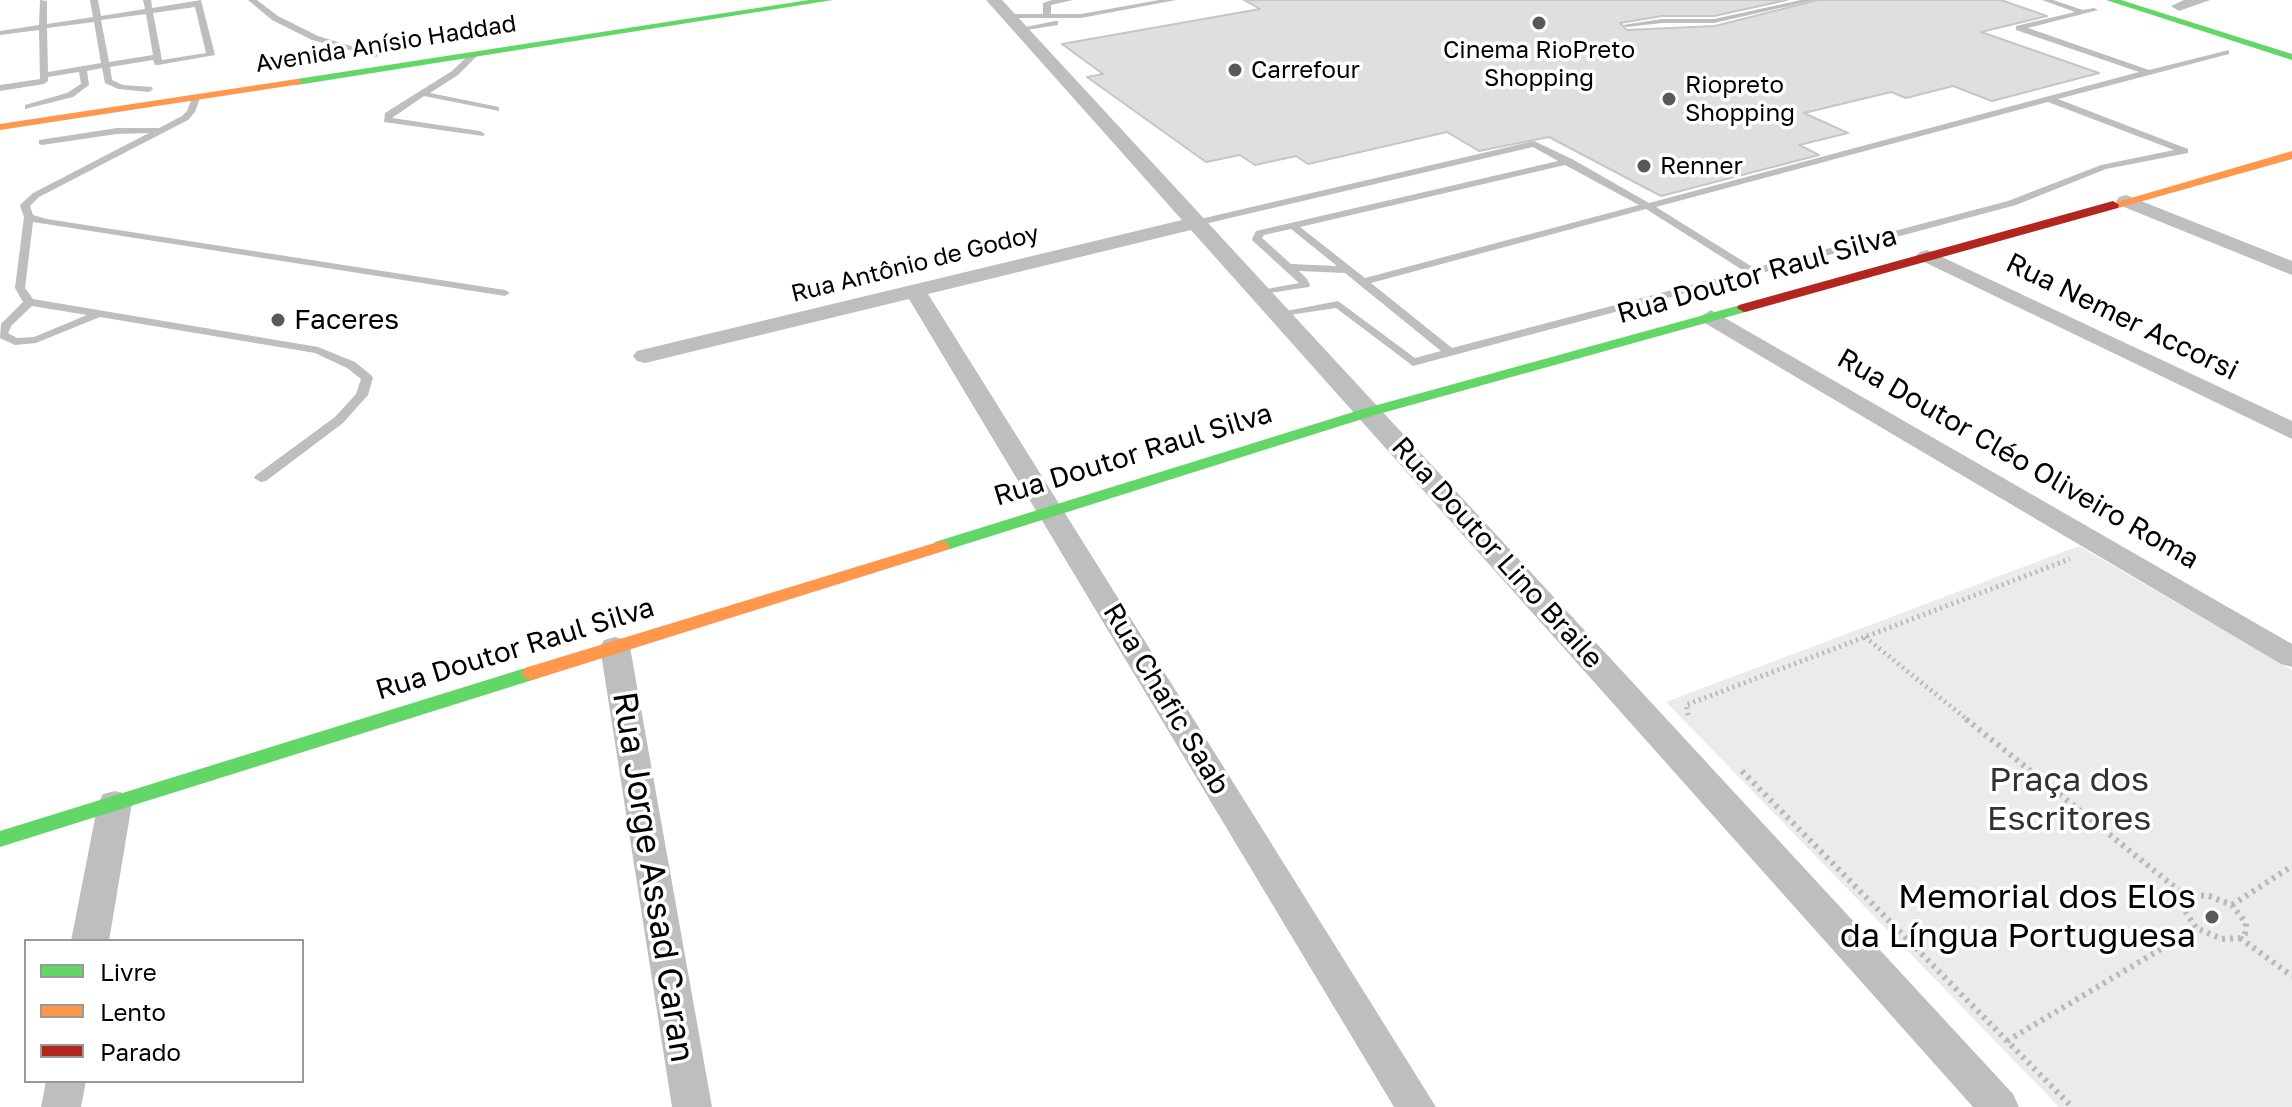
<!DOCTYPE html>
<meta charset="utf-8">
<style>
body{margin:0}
#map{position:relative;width:2292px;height:1107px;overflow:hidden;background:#fff;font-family:"Golos Text",sans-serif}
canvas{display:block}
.legend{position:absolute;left:24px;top:939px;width:280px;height:144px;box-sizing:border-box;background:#fff;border:2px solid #999;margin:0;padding:10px 14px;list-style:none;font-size:24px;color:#000}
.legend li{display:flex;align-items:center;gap:16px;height:40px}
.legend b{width:40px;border:2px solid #999}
</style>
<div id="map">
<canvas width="2292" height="1107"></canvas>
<ul class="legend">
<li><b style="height:10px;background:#63d668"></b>Livre</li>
<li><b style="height:10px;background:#ff974d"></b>Lento</li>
<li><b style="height:10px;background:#b3261e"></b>Parado</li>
</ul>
</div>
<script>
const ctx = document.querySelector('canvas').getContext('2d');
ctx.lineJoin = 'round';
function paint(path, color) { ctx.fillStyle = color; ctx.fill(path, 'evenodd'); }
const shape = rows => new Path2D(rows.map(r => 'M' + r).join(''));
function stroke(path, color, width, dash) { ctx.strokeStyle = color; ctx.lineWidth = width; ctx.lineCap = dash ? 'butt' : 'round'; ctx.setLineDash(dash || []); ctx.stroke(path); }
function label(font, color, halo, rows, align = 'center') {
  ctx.font = font + ' "Golos Text",sans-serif'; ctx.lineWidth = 7; ctx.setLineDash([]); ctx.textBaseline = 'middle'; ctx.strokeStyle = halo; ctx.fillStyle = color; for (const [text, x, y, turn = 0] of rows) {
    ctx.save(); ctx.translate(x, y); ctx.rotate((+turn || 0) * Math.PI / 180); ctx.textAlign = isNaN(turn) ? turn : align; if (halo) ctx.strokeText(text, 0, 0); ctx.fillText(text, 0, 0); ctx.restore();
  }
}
paint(shape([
 [2079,546,2292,670,2292,1107,2059,1107,1666,702]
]), '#ebebeb');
const building = shape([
 [1244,0,1787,0,1714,16,1662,16,1620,23,1627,30,1715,26,1818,0,2001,0,2047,16,1981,32,2099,73,1992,101,1953,86,1906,98,1891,92,1804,113,1848,133,1799,145,1819,155,1661,196,1549,137,1479,151,1447,132,1308,164,1296,156,1255,165,1240,155,1206,162,1087,77,1103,74,1062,44,1260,9,1244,0]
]);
paint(building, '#dfdfdf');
stroke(building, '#c6c6c6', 2);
stroke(shape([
 [1865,637,1969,721],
 [1688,715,1686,705,2070,559]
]), '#b9b9b9', 5, [2, 4]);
stroke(shape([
 [1966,719,2187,897],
 [1742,771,2072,1107],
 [2193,895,2209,896,2232,905,2246,923,2245,934,2240,938,2222,939,2196,928,2182,906,2187,897,2193,895],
 [2232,905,2292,866],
 [2240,938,2292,976],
 [2007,1041,2196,928]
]), '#b9b9b9', 6, [3, 5]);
paint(shape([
 [40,0,47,1,47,24,93,17,90,0,98,0,101,16,145,9,143,0,151,0,152,8,201,0,215,55,158,65,155,65,153,60,110,67,112,80,123,85,152,87,153,89,149,92,118,89,105,83,102,68,87,71,89,85,73,97,25,109,25,105,67,93,81,84,79,72,48,77,48,81,44,84,0,91,0,85,40,79,39,30,0,35,0,31,39,25,40,0],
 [195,7,206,53,162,60,153,13,195,7],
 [146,14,153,55,109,62,101,20,146,14],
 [94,22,101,63,48,72,47,28,94,22],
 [248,0,257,0,278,16,318,36,380,55,376,57,312,40,272,20,248,0],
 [1052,0,1073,0,1051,5,1051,14,1081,14,1159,0,1176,0,1081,18,1009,18,1005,16,1009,14,1043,14,1043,3,1052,0],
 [1801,0,1815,0,1714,23,1662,23,1627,27,1623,25,1662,19,1714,19,1801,0],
 [2042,0,2053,0,2083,10,2094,8,2098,10,2028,28,2149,70,2229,50,2229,54,2058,99,2188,149,2188,153,2106,169,2016,205,1413,366,1336,308,1276,317,1276,313,1338,301,1415,358,1441,351,1345,273,1299,271,1307,279,1310,285,1309,287,1256,295,1256,291,1299,283,1253,241,1252,239,1256,231,1558,161,1533,147,1196,226,1191,223,1196,220,1534,141,1572,159,1649,203,2139,72,2016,30,2016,26,2075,12,2042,0],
 [2048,102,2174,150,2101,165,2008,201,1754,268,1656,207,2048,102],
 [1565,165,1639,205,1365,278,1300,227,1565,165],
 [1646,209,1744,271,1452,348,1371,283,1646,209],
 [1291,229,1337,266,1291,264,1262,238,1264,235,1291,229],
 [1055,21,1058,21,1058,25,1020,31,1016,29,1055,21],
 [472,52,479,54,458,75,430,93,499,107,499,111,424,96,392,118,480,131,485,134,483,136,384,122,385,113,452,71,472,52],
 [196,95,200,98,195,112,188,120,39,197,30,206,33,215,47,219,505,290,510,293,505,296,33,222,25,288,33,299,318,347,355,362,371,375,373,378,368,395,343,423,266,481,261,482,254,478,256,475,335,417,356,394,361,379,347,368,315,353,100,317,36,343,15,345,0,338,1,324,23,302,15,288,24,217,20,206,21,204,33,193,149,133,117,134,42,145,39,144,39,140,117,128,159,128,182,116,187,111,192,98,196,95],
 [32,306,87,315,34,337,17,338,8,333,12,325,32,306]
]), '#bebebe');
paint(shape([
 [986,0,1002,0,2013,1094,2019,1107,1973,1107,1191,230,928,294,1436,1107,1394,1107,909,299,645,363,637,361,633,356,637,351,1182,220,986,0],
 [2184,0,2210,0,2179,11,2171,6,2184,0],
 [2126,195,2292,261,2292,275,2119,205,2116,201,2119,197,2126,195],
 [1927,250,2292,421,2292,439,1920,260,1916,256,1920,252,1927,250],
 [1711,310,2292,644,2292,667,2281,664,1703,322,1700,317,1711,310],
 [615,637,626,640,630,647,712,1107,672,1107,600,647,604,640,615,637],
 [115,791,127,794,132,803,109,941,71,941,98,803,103,794,115,791],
 [46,1081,86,1081,81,1107,41,1107,46,1081]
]), '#bebebe');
paint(shape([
 [809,0,833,0,297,85,292,82,297,79,809,0],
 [2106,0,2121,0,2292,54,2292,60,2106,0],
 [1744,304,1751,308,1749,311,1375,415,947,550,935,550,932,546,935,542,1363,409,1744,304],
 [532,666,539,668,542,673,539,678,0,847,0,831,532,666]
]), '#63d668');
paint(shape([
 [297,79,301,80,301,84,0,130,0,124,297,79],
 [2292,151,2292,159,2118,208,2107,205,2292,151],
 [941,541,947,542,950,546,947,550,539,678,532,680,525,678,522,673,525,668,941,541]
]), '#ff974d');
paint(shape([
 [2113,201,2119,205,2118,208,1749,311,1744,312,1737,308,1739,305,2113,201]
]), '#b3261e');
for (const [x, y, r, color] of [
 [1539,23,8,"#595959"],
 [1235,70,8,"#595959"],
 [1669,99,8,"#595959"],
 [1644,166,8,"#595959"],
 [278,320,8,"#595959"],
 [2212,917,8,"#595959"]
]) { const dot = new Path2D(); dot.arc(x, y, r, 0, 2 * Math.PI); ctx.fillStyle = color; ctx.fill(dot); stroke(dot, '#fff', 3); }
label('24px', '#000', '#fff', [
 ["Avenida Anísio Haddad",386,44,-9],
 ["Rua Antônio de Godoy",915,264,-14]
]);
label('24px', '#000', '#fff', [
 ["Cinema RioPreto",1539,50,"center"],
 ["Shopping",1539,78,"center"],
 ["Carrefour",1251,70],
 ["Riopreto",1685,85],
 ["Shopping",1685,113],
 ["Renner",1660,166]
], 'left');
label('28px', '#000', '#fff', [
 ["Rua Doutor Raul Silva",1757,275,-16],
 ["Rua Nemer Accorsi",2122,317,26],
 ["Rua Doutor Raul Silva",1133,455,-17],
 ["Rua Doutor Cléo Oliveiro Roma",2018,459,30],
 ["Rua Doutor Lino Braile",1497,553,48],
 ["Rua Doutor Raul Silva",515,649,-17],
 ["Rua Chafic Saab",1166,699,59]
]);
label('28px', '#000', '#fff', [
 ["Faceres",294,320]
], 'left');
label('34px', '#323232', '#fff', [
 ["Praça dos",2069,780],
 ["Escritores",2069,819]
]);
label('34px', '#000', '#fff', [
 ["Rua Jorge Assad Caran",653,877,81]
]);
label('34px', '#000', '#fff', [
 ["Memorial dos Elos",2196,897],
 ["da Língua Portuguesa",2196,936]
], 'right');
</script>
